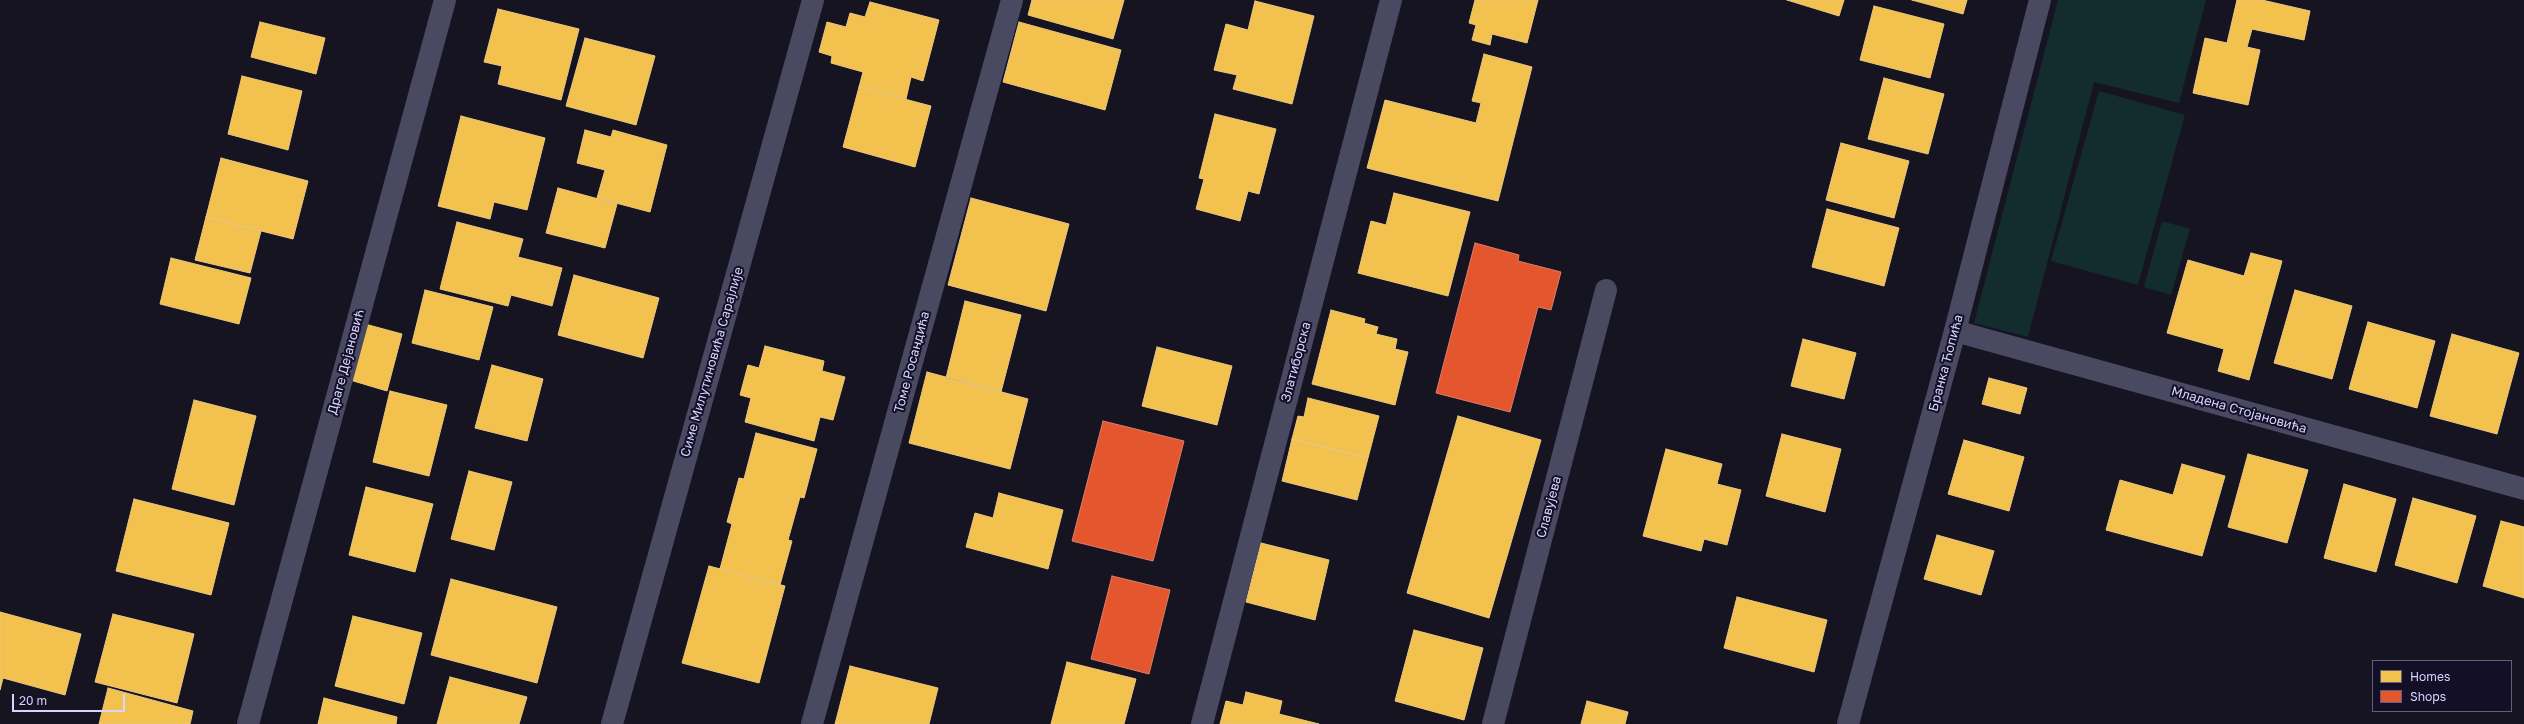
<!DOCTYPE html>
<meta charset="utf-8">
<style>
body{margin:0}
#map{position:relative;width:2524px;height:724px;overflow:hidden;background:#161421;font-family:"Golos Text",sans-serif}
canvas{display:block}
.legend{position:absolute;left:2372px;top:660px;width:140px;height:52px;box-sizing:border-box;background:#130f26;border:1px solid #625e7d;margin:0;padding:5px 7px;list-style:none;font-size:12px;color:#d9d4ff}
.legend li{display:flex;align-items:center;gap:8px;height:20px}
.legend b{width:20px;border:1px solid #625e7d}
.scale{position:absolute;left:12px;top:694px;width:113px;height:18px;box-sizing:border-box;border:2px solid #d9d4ff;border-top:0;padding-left:5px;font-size:12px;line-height:14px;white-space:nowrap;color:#d9d4ff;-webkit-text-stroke:3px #130f26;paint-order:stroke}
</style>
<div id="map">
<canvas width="2524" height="724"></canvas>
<ul class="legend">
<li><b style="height:11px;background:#f2c14e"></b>Homes</li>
<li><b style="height:11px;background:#e4572e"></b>Shops</li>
</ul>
<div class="scale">20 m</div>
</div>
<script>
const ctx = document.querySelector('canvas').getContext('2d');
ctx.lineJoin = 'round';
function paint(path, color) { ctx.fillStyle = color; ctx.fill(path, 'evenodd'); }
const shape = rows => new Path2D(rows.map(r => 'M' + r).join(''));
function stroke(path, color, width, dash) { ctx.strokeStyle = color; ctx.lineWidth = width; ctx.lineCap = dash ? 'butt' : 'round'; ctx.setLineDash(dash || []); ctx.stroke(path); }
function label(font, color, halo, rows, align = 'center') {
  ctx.font = font + ' "Golos Text",sans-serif'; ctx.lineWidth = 4; ctx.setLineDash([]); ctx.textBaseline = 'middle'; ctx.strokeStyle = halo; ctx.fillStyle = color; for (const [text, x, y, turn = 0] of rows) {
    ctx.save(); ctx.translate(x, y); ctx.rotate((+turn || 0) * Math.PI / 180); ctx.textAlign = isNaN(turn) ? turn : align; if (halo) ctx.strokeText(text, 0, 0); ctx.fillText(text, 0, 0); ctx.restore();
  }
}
paint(shape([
 [2058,0,2206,0,2179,103,2094,82,2028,337,1974,323],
 [2099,91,2185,115,2138,285,2051,261],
 [2162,221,2190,229,2171,295,2144,287]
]), '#132c2d');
const homes = shape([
 [1032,0,1124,0,1113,39,1028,15,1032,0],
 [1475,0,1538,0,1527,43,1492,34,1490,45,1472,40,1476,25,1469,23,1475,0],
 [1787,0,1844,0,1839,16,1787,0],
 [1912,0,1967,0,1963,14,1912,0],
 [2237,0,2262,0,2310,11,2304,40,2252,29,2247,47,2260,50,2248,105,2193,93,2205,38,2227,43,2237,0],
 [1255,1,1314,16,1292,104,1233,89,1237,75,1214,70,1226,24,1248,30,1255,1],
 [870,2,939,20,923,81,911,77,906,99,859,87,863,72,831,63,832,56,819,52,827,22,846,27,850,13,865,17,870,2],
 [1874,6,1944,24,1930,78,1860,60,1874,6],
 [498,9,579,29,561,100,498,84,502,66,484,62,498,9],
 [260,22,325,38,316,74,251,57,260,22],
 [1019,22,1121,50,1105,110,1003,82,1019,22],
 [585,38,655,56,636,125,566,106,585,38],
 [1484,54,1532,67,1498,201,1367,168,1385,100,1476,123,1481,103,1472,101,1484,54],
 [242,76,302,91,288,150,228,134,242,76],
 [1884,78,1944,94,1928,154,1868,139,1884,78],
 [859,87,931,106,915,167,843,147,859,87],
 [1215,114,1276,129,1259,194,1248,191,1240,221,1196,209,1204,179,1199,178,1215,114],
 [461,116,545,138,527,210,494,202,490,219,438,206,461,116],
 [585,130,611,137,613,130,667,145,650,212,597,198,605,170,577,163,585,130],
 [1841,143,1909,161,1894,218,1826,200,1841,143],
 [221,158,308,181,293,239,206,217,221,158],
 [558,188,617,204,605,248,546,233,558,188],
 [1394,193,1470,212,1448,296,1358,273,1371,221,1386,225,1394,193],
 [971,198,1069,224,1046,311,948,285,971,198],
 [1827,209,1899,228,1884,286,1812,267,1827,209],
 [206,217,261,231,250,273,195,260,206,217],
 [457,222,523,239,518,257,562,268,552,306,511,295,508,306,440,289,457,222],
 [2251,253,2282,261,2249,380,2218,371,2224,349,2167,333,2188,260,2244,276,2251,253],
 [171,258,251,278,239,324,160,304,171,258],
 [574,275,659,298,643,358,558,335,574,275],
 [425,290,493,307,479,360,412,343,425,290],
 [2295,290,2352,306,2332,379,2274,363,2295,290],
 [965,301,1021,315,1001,392,946,378,965,301],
 [1331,310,1365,319,1364,323,1378,327,1376,334,1397,339,1395,349,1408,352,1395,405,1312,384,1331,310],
 [2368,322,2435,341,2417,408,2349,389,2368,322],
 [365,324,402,334,387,391,350,380,365,324],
 [2452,334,2519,353,2497,434,2430,416,2452,334],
 [1803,339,1856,353,1844,399,1791,386,1803,339],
 [765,346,824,361,822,371,845,377,833,420,820,417,814,441,745,422,751,398,740,395,748,365,759,368,765,346],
 [1157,347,1232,366,1217,425,1142,406,1157,347],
 [492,365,543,379,527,441,475,428,492,365],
 [927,372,1028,399,1010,469,909,443,927,372],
 [1989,378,2027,388,2020,414,1982,404,1989,378],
 [390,391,447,405,429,476,373,462,390,391],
 [1308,398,1379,416,1368,458,1292,439,1298,416,1304,417,1308,398],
 [194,400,256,416,234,505,172,489,194,400],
 [1458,416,1541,440,1489,618,1407,593,1458,416],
 [756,433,817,449,804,498,800,497,788,540,792,541,780,585,720,569,732,524,727,522,739,478,744,479,756,433],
 [1782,434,1841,449,1825,512,1766,496,1782,434],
 [1292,439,1368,458,1357,500,1282,481,1292,439],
 [1964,440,2024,457,2009,511,1948,494,1964,440],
 [1666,449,1722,464,1717,484,1741,490,1727,545,1704,539,1701,551,1643,536,1666,449],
 [2248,454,2308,470,2287,543,2228,527,2248,454],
 [2182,464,2225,476,2202,556,2106,530,2120,480,2173,495,2182,464],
 [469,471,512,482,494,550,451,539,469,471],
 [2344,484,2396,499,2376,572,2324,558,2344,484],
 [366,487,433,504,415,572,349,555,366,487],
 [999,493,1063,510,1048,569,966,547,975,513,993,518,999,493],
 [2413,498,2476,516,2457,583,2395,565,2413,498],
 [134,499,229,523,211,595,116,571,134,499],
 [2501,521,2524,527,2524,598,2483,586,2501,521],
 [1937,535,1994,551,1981,595,1924,579,1937,535],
 [1261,543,1329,560,1315,620,1246,602,1261,543],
 [709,566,785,586,759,683,682,663,709,566],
 [451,579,557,607,537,683,431,655,451,579],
 [1737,597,1827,620,1814,672,1724,648,1737,597],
 [0,612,81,634,65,695,3,678,0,690,0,612],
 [113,614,194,634,177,703,95,682,113,614],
 [353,616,422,633,404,704,335,686,353,616],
 [1414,630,1483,648,1464,720,1395,701,1414,630],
 [1067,662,1136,679,1124,724,1051,724,1067,662],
 [850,666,938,688,929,724,835,724,850,666],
 [450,677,527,697,519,724,437,724,450,677],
 [108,688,193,711,190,724,99,724,108,688],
 [1246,692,1282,701,1279,714,1319,724,1220,724,1226,701,1243,705,1246,692],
 [324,698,397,717,396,724,318,724,324,698],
 [1587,701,1628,712,1625,724,1581,724,1587,701]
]);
paint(homes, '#f2c14e');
stroke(homes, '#eac783', 1);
const shops = shape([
 [1475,243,1519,255,1518,261,1561,272,1551,310,1538,307,1510,412,1436,393,1475,243],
 [1103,421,1184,441,1153,561,1072,541,1103,421],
 [1112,576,1170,590,1149,674,1091,659,1112,576]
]);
paint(shops, '#e4572e');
stroke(shops, '#e17c6d', 1);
stroke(shape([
 [1955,331,2524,489],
 [248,724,445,0],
 [612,724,813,0],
 [812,724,1012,0],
 [1202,724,1391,0],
 [1493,724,1606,290]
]), '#4a4962', 22);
stroke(shape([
 [1848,724,1955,331,2040,0]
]), '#4a4962', 22);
label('13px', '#d9d4ff', '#130f26', [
 ["Драге Дејановић",346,362,-75],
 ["Симе Милутиновића Сарајлије",712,362,-74],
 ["Томе Росандића",912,362,-75],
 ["Златиборска",1296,362,-75],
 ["Бранка Ћопића",1946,363,-75],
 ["Младена Стојановића",2239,410,16],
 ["Славујева",1549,507,-75]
]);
</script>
